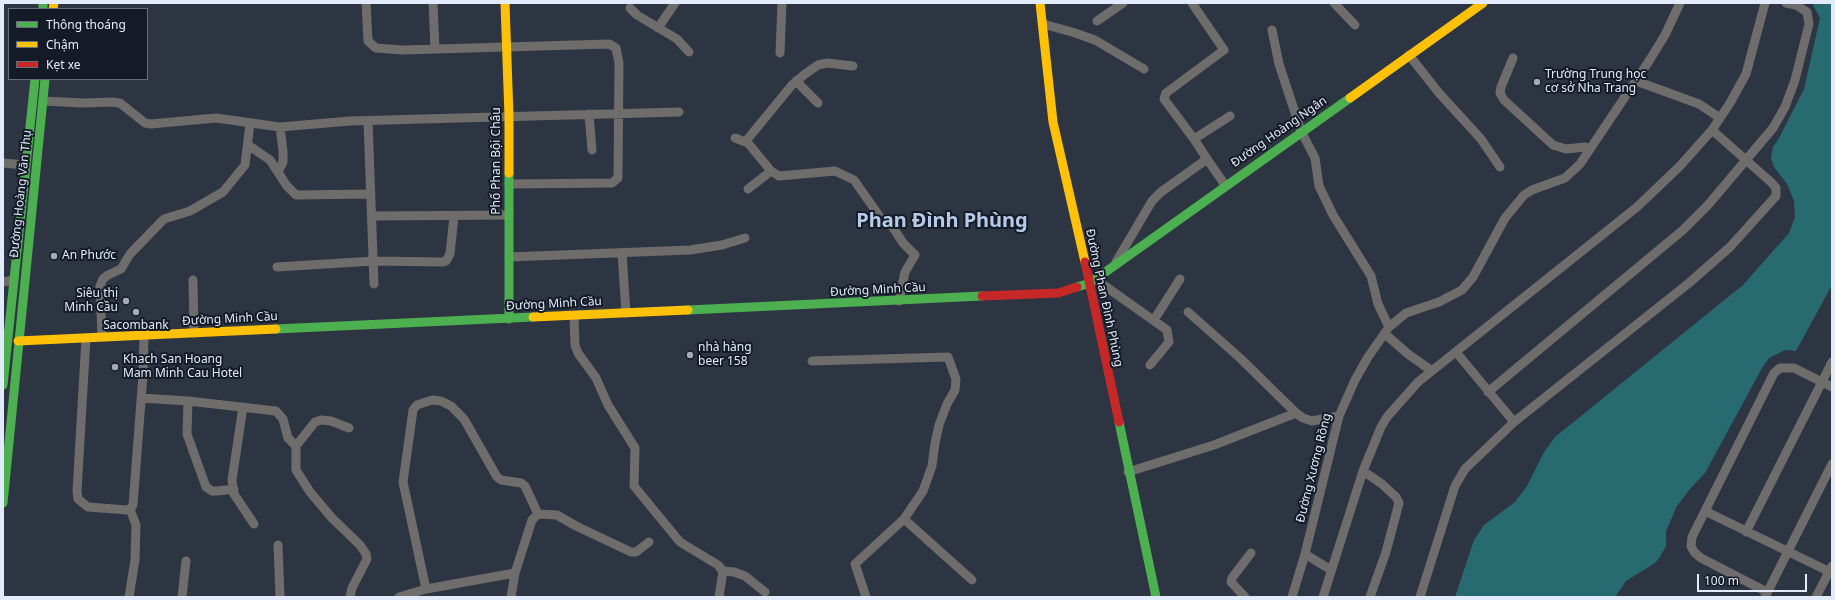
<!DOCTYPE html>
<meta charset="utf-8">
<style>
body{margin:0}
#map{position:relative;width:1835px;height:600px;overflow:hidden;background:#2d3543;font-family:"Noto Sans",sans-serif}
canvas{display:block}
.frame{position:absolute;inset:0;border:4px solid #e2ebfb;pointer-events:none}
.legend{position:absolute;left:8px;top:8px;width:140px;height:72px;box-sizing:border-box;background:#141b26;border:1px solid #666e7b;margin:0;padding:5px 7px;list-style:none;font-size:12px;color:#e2ebfb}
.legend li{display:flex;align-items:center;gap:8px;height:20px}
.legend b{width:20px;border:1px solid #666e7b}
.scale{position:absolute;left:1697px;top:574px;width:110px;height:18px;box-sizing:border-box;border:2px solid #e2ebfb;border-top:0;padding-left:5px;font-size:12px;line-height:14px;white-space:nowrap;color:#e2ebfb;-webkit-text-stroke:3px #141b26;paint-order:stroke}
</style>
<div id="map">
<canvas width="1835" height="600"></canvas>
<div class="frame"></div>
<ul class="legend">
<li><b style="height:5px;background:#4caf50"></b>Thông thoáng</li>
<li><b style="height:5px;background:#ffc107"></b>Chậm</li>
<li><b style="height:5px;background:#c62828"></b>Kẹt xe</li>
</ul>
<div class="scale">100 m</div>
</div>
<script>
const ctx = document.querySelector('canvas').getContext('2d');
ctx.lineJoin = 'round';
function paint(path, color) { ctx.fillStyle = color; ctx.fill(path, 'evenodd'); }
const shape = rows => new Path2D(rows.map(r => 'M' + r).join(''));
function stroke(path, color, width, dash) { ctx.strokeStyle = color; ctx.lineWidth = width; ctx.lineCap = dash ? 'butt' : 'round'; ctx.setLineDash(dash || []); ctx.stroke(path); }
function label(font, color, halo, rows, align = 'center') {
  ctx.font = font + ' "Noto Sans",sans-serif'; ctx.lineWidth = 4; ctx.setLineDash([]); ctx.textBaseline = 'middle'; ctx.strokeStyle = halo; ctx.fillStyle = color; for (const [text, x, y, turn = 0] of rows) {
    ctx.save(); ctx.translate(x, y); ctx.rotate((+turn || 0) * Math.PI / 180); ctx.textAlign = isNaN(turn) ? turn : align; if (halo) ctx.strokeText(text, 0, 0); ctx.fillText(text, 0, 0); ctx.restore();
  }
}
paint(shape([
 [1812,3,1832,3,1832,285,1796,351,1785,350,1769,358,1762,368,1705,473,1690,489,1677,506,1666,531,1666,546,1660,557,1655,563,1626,581,1615,597,1455,597,1474,540,1484,525,1515,502,1527,486,1544,452,1555,437,1743,285,1789,233,1795,217,1794,201,1787,184,1774,167,1771,158,1773,147,1779,138,1804,89,1820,18]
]), '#276b70');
stroke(shape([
 [366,3,368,41,376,48,402,50,609,44,616,48,619,63,618,178,612,183,509,184],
 [433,3,435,49],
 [1334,3,1355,25],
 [630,8,637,15,677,39,689,52],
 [1097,21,1123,3],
 [1043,24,1072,32,1095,40,1144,69],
 [658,28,675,3],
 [1272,30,1279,64,1301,131,1315,158,1319,186,1333,215,1371,276,1378,304,1389,327],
 [780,53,782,3],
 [1409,55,1439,93,1481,139,1500,167],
 [1513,58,1501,87,1500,93,1504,100,1553,145,1566,149,1585,147,1590,149],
 [796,81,818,103],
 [1636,81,1699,104,1720,118],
 [43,101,83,103,112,102,120,103,145,123,151,124,216,118,280,127,350,121,679,112],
 [589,114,592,150],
 [368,121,374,284],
 [735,138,748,143,771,171,779,176,835,171,854,180,880,217,890,223,903,243,915,255,905,272,899,301],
 [1194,139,1230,116],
 [746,141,792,85,805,74,818,65,827,63,853,66],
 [248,145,270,160,287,186,296,195,371,194],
 [1207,159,1225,185],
 [3,163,25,165],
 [278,172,283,162,283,151,280,127],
 [748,189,771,171],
 [372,216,509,215],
 [622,253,626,313],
 [509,257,690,250,722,245,745,238],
 [1116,262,1152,201,1161,192,1207,159,1194,139,1164,99,1166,93,1224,50,1192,3],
 [277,267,374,261,443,262,446,261,450,254,454,216],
 [1095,279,1167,330,1169,342,1150,365],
 [193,280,194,333],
 [3,282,14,280],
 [1188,312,1240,358,1296,413],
 [574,316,575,345,578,353,596,378,608,405,635,448,634,486,680,542,718,565,723,571,719,597],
 [1154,320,1180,279],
 [1385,334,1408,354,1432,371],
 [102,337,100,286,103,279,108,275,121,269,130,254,164,219,190,211,223,192,245,165,250,123],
 [86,338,77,491,78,499,88,507,127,510,130,509,133,505,143,375,144,335],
 [1456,352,1514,422],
 [812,361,948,357,956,379,955,390,947,404,939,425,935,443,932,466,923,491,904,519,855,564,866,597],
 [1488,392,1683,230,1708,205,1773,128,1785,107,1795,80,1809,24,1807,12,1796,5,1786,3],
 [141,398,188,401,276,411,283,419,288,438,296,446,315,422,321,420,331,421,349,428],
 [188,401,187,434,206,487,212,491,218,491,234,489],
 [243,407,232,480,234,494,254,524],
 [296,446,296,470,310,492,332,518,360,545,366,554,367,559,352,588,350,597],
 [1363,471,1382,484,1396,497,1399,503,1386,552,1370,597],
 [1128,472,1214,445,1296,413,1303,418,1312,421,1339,416],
 [1705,511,1832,573],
 [904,519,972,580],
 [1746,532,1832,362],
 [278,545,280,597],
 [1305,554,1331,570],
 [723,571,734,572,745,576,765,592],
 [426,589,403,482,413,410,417,405,432,400,441,401,451,406,464,419,497,477,501,480,521,483,525,486,538,514],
 [1767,592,1701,558,1694,552,1691,546,1692,537,1774,373,1780,368,1794,368,1832,387],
 [129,597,135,560,136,525,130,509],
 [182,597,186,561],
 [399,597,426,589,515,573],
 [511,597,515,573,532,520,538,514,557,515,576,526,631,552,636,552,649,542],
 [1245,597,1231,582,1232,578,1251,553],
 [1292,597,1305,554,1339,416,1355,380,1368,357,1389,327,1406,313,1439,302,1462,290,1473,277,1505,218,1524,195,1532,190,1565,178,1580,164,1649,61,1665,35,1680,3],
 [1323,597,1363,471,1381,427,1387,417,1418,382,1637,207,1680,166,1712,130,1730,103,1746,74,1765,3],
 [1420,597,1455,486,1465,469,1514,422,1689,283,1730,247,1776,196,1776,188,1772,183,1712,130],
 [1765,597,1832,464],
 [1816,597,1832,566]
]), '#6f6c6c', 9);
stroke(shape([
 [43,3,43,9],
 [509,173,509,319],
 [1077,287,1090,283,1350,98],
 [688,310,982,296],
 [276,329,533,317],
 [3,385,35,79],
 [1119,422,1156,597],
 [3,503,45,79]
]), '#4caf50', 9);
stroke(shape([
 [505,3,509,116,509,173],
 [1040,3,1053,122,1085,262],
 [53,9,54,3],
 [1350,98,1483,3],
 [533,317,688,310],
 [18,341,276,329]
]), '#ffc107', 9);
stroke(shape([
 [1085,262,1119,422],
 [982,296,1058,293,1077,287]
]), '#c62828', 9);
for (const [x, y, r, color] of [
 [1537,82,4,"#a3abbb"],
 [54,256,4,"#a3abbb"],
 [126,301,4,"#a3abbb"],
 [136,312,4,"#a3abbb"],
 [690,355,4,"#a3abbb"],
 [115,367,4,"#a3abbb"]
]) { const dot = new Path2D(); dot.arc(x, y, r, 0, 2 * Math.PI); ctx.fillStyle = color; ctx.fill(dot); stroke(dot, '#141b26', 1.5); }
label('12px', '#e2ebfb', '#141b26', [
 ["Trường Trung học",1545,75],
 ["cơ sở Nha Trang",1545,89],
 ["An Phước",62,256],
 ["Siêu thị",118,294,"right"],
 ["Minh Cầu",118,308,"right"],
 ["Sacombank",136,326,"center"],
 ["nhà hàng",698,348],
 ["beer 158",698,362],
 ["Khach San Hoang",123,360],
 ["Mam Minh Cau Hotel",123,374]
], 'left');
label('12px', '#e2ebfb', '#141b26', [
 ["Đường Hoàng Ngân",1279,132,-35],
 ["Phố Phan Bội Châu",497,161,-90],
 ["Đường Hoàng Văn Thụ",21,194,-84],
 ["Đường Minh Cầu",878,290,-3],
 ["Đường Phan Đình Phùng",1104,298,78],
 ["Đường Minh Cầu",554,304,-3],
 ["Đường Minh Cầu",230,319,-3],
 ["Đường Xương Rồng",1314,468,-76]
]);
label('bold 20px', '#b6c9e7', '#141b26', [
 ["Phan Đình Phùng",942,221]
]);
</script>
